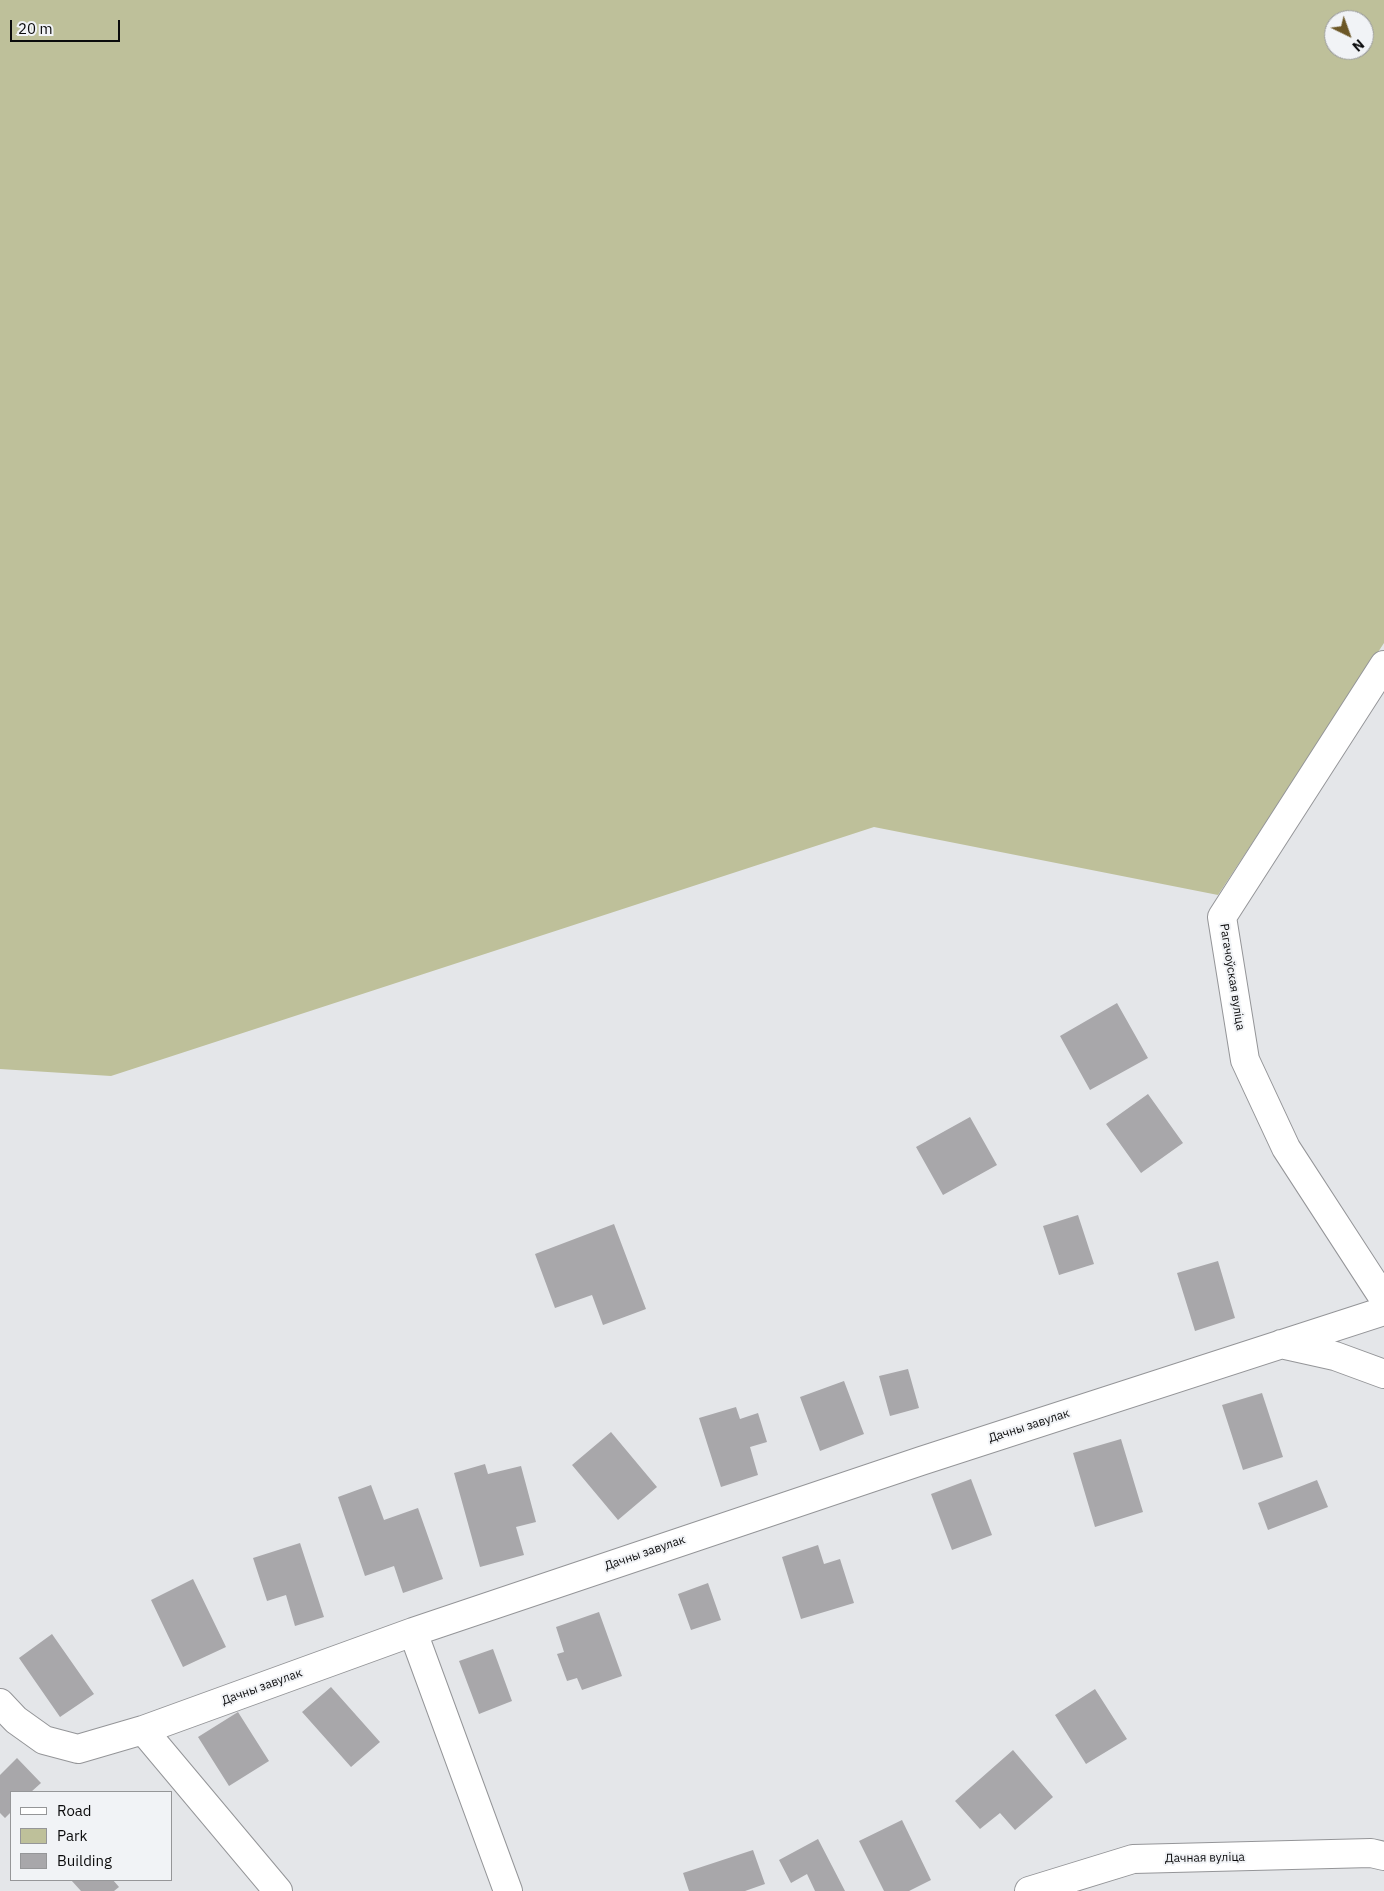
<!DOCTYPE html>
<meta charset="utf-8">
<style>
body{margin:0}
#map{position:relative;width:1384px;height:1891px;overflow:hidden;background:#e4e6e9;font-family:"IBM Plex Sans",sans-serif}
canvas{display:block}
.legend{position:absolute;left:10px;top:1791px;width:162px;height:90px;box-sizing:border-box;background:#f1f3f6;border:1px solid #959698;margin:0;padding:6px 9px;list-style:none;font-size:15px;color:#0b0b0c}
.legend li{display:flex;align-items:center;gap:10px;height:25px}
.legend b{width:25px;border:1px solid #959698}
.north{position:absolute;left:1324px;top:10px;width:50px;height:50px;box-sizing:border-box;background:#f1f3f6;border:1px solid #959698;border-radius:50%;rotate:138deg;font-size:14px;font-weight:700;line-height:20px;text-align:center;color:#0b0b0c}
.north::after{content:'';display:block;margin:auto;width:18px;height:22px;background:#6c5726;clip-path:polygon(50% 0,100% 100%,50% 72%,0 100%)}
.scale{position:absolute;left:10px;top:20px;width:110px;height:22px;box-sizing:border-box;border:2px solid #0b0b0c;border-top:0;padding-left:6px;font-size:15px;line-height:18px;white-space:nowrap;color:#0b0b0c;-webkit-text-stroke:4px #f1f3f6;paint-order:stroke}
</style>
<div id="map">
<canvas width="1384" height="1891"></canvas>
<ul class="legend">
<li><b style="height:6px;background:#fff"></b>Road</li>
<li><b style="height:14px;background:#bec09a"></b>Park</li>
<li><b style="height:14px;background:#a8a7aa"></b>Building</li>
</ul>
<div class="north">N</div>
<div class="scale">20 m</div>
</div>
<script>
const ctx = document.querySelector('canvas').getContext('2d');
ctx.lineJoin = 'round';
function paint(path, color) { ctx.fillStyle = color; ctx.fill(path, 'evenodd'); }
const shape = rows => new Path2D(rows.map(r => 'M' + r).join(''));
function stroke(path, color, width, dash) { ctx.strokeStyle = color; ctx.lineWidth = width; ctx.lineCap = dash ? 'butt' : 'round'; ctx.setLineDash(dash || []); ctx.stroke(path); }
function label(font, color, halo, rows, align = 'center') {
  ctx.font = font + ' "IBM Plex Sans",sans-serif'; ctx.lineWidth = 4; ctx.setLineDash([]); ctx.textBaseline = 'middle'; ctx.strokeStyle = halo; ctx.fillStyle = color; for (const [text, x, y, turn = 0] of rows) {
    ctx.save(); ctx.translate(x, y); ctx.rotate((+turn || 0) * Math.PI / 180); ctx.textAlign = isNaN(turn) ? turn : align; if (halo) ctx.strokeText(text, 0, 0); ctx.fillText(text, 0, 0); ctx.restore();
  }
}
paint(shape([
 [0,0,1384,0,1384,643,1218,895,874,827,111,1076,0,1069],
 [1334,20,1364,20,1364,50,1334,50]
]), '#bec09a');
paint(shape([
 [1117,1003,1148,1058,1090,1090,1060,1036],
 [1148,1094,1183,1143,1141,1173,1106,1124],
 [970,1117,997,1165,943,1195,916,1147],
 [1078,1215,1094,1264,1059,1275,1043,1226],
 [614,1224,646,1309,603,1325,592,1295,555,1308,535,1254],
 [1218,1261,1235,1318,1195,1331,1177,1273],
 [908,1369,919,1408,890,1416,879,1376],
 [844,1381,864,1434,820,1451,800,1397],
 [1262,1393,1283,1457,1243,1470,1222,1405],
 [736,1407,740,1419,758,1413,767,1442,750,1447,758,1475,721,1487,699,1418],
 [611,1432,657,1487,618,1520,572,1465],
 [1121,1439,1143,1512,1095,1527,1073,1453],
 [485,1464,488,1474,521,1466,536,1522,516,1527,524,1555,480,1567,454,1473],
 [971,1479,992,1535,952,1550,931,1494],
 [1317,1480,1328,1507,1268,1530,1258,1503],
 [371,1485,384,1520,418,1508,443,1579,403,1593,394,1566,365,1576,338,1497],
 [300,1543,324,1617,295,1626,286,1595,267,1601,253,1558],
 [818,1545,824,1564,840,1559,854,1603,801,1619,782,1557],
 [193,1579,226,1647,183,1667,151,1600],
 [708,1583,721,1620,691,1630,678,1594],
 [599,1612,622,1676,582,1690,577,1678,567,1681,557,1654,564,1652,556,1627],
 [52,1634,94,1694,60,1717,19,1658],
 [493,1649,512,1701,479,1714,459,1661],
 [331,1687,380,1742,351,1767,302,1712],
 [1095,1689,1127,1739,1086,1764,1055,1715],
 [238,1712,269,1761,229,1786,198,1737],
 [1013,1750,1053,1797,1015,1830,1000,1813,980,1829,955,1801],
 [17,1758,41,1783,31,1792,11,1792,11,1812,5,1818,0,1813,0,1775],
 [902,1820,931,1880,909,1891,884,1891,859,1841],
 [818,1839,845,1891,815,1891,807,1874,791,1883,779,1860],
 [753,1850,765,1884,745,1891,689,1891,683,1873],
 [71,1880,113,1880,119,1887,114,1891,81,1891]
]), '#a8a7aa');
const minor = shape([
 [1384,665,1222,917,1245,1060,1286,1148,1384,1299],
 [1281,1344,1335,1356,1384,1374],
 [413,1632,508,1891],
 [0,1703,16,1720,44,1740,78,1749,143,1730,413,1632,921,1461,1384,1311],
 [143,1730,278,1891],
 [1029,1891,1133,1859,1371,1853,1384,1856]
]);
stroke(minor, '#949598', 30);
stroke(minor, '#fff', 28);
label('12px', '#0b0b0c', '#f1f3f6', [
 ["Рагачоўская вуліца",1232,977,81],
 ["Дачны завулак",1029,1426,-18],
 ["Дачны завулак",645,1553,-19],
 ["Дачны завулак",262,1687,-20],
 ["Дачная вуліца",1205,1858,-1]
]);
</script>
